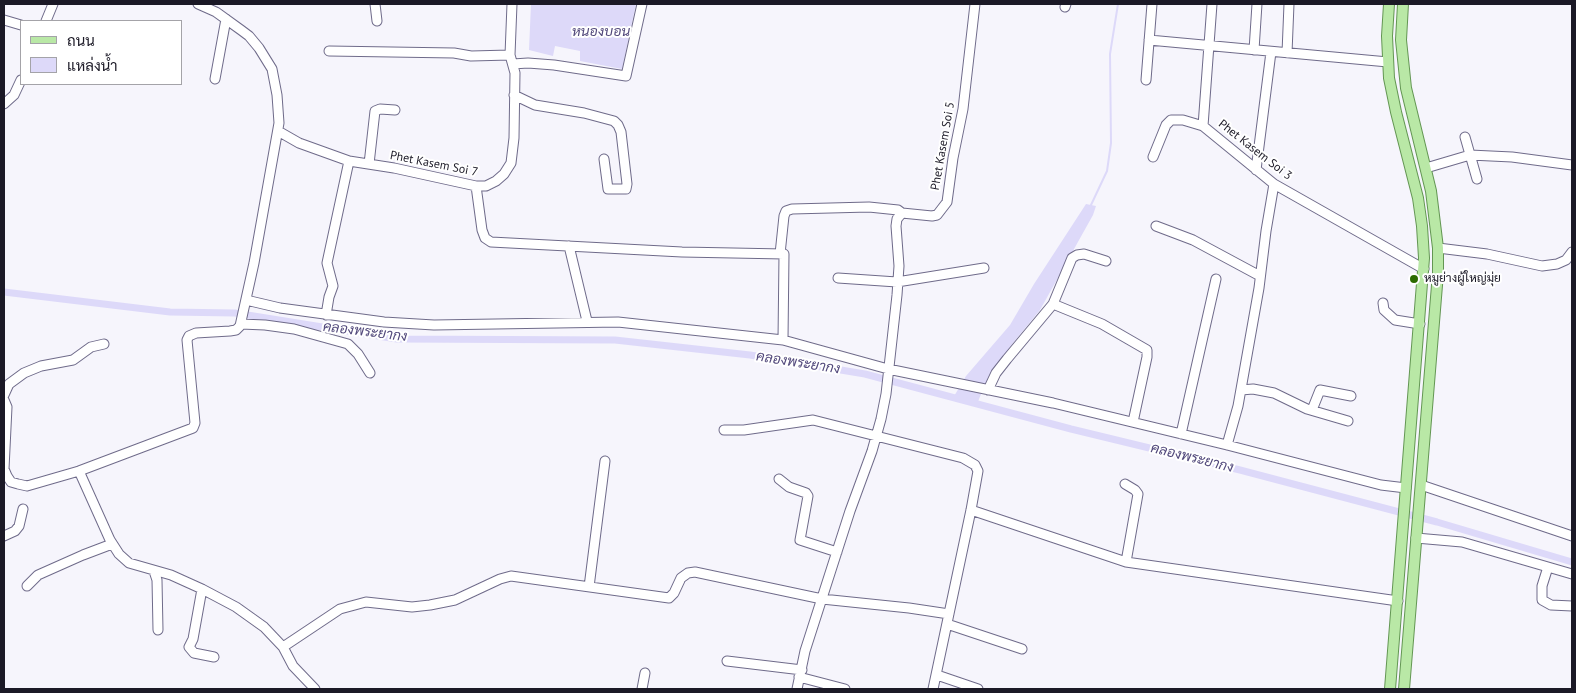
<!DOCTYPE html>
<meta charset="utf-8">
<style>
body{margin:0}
#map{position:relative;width:1576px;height:693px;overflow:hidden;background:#f6f5fc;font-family:"PT Sans",Sarabun,sans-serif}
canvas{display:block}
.frame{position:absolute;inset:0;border:5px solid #1b1926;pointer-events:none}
.legend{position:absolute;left:20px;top:20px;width:162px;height:65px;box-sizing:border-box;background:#fff;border:1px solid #a4a3a8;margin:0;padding:6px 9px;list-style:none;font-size:15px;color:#1b1926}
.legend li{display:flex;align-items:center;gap:10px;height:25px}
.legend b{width:25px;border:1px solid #a4a3a8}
</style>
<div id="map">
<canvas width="1576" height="693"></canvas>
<div class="frame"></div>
<ul class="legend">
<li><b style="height:6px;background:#b9e8a6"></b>ถนน</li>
<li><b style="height:14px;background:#ddd9f9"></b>แหล่งน้ำ</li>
</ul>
</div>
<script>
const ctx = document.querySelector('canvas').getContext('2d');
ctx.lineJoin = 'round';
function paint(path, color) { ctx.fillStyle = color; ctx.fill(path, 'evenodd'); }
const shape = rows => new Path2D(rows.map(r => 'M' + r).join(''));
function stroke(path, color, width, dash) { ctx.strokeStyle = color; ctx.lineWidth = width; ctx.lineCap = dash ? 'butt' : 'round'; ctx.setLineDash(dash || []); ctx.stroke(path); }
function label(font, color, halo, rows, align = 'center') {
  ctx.font = font + ' "PT Sans",Sarabun,sans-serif'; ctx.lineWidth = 4; ctx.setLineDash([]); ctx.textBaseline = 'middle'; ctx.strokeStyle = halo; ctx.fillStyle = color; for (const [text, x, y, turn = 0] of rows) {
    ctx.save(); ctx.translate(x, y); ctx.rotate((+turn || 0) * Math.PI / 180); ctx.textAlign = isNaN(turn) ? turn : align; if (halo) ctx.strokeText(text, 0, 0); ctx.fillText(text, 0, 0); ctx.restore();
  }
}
paint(shape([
 [531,4,636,4,622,69,580,61,580,51,555,46,553,56,529,50],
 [1086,204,1096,206,1093,215,1040,310,1013,343,986,382,977,404,953,398,966,376,1010,325,1034,284]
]), '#ddd9f9');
stroke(shape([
 [1091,205,1107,171,1111,143,1110,54,1118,4]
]), '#ddd9f9', 2);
stroke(shape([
 [4,292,170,312,235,313,397,339,615,340,750,355,865,374,1071,429,1240,470,1437,522,1572,562]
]), '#ddd9f9', 7);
const minor = shape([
 [375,4,377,21],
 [1212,4,1203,126,1274,184,1424,269],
 [1065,7,1066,4],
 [4,20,21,25],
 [46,21,53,4],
 [1149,40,1388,62],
 [1254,50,1257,4],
 [329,51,454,53,471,56,510,55],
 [1287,53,1289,4],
 [513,64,528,63,554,65,626,76,642,4],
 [215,79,226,19],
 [1146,80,1152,4],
 [514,95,535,105,584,113,614,121,618,125,621,132,627,184,626,189,608,189,604,159],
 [4,104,14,95,21,80],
 [278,131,299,143,349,161,394,168,476,186,486,186,496,181,504,174,511,163,514,138,515,73,510,55,512,4],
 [1465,137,1477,179],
 [1153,157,1166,125,1171,120,1183,120,1203,126],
 [369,164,375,111,380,109,395,110],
 [1426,168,1470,155,1512,157,1572,165],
 [1256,170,1271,52],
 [476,186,482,230,485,238,491,242,682,252,784,254,783,340,888,369,1053,403,1227,445,1381,485,1406,488],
 [1156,226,1193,240,1260,276],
 [569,246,587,321],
 [1438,248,1487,254,1542,266,1557,264,1566,260,1572,252],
 [780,254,784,216,786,211,792,209,869,207,898,210,902,213],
 [1106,261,1084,254,1077,255,1072,258,1053,304,1102,324,1147,350,1147,357,1133,422],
 [838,278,897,282,984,268],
 [246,300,280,308,384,322,434,325,618,322,783,340],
 [1383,303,1384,310,1395,320,1420,324],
 [326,315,329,297,333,286,327,263,349,161],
 [241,324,265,325,294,329,348,344,358,354,370,373],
 [988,390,996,373,1007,359,1053,304],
 [1241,390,1253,389,1274,393,1307,409,1348,421],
 [4,395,9,384,24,373,41,366,73,360,91,347,104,344],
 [4,400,7,407,4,469,7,476,11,482,18,484,27,486,34,484,79,471,193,428,195,423,187,340,189,336,196,333,230,331,236,330,240,326,254,263,279,123,277,95,272,69,259,48,249,36,241,30,216,12,198,4],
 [1312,410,1320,390,1351,396],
 [724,430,744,430,813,420,963,458,975,465,978,471,971,510,933,689],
 [1181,434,1216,279],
 [1227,445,1238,406,1259,288,1266,231,1274,184],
 [79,471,110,540,119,554,129,563,171,575,202,589,236,607,264,627,283,647,340,609,366,602,412,607,430,605,455,600,500,579,511,576,669,598,674,593,681,578,688,573,695,572,822,599,909,608,949,614],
 [779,479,789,487,806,493,808,496,800,540,837,552],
 [1125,484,1135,490,1138,494,1126,562],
 [1421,485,1572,536],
 [971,510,1126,562,1398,601],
 [4,536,15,531,19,526,23,509],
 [1416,538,1462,542,1572,574],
 [1548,567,1542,586,1542,600,1551,605,1572,606],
 [154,571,157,580,158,630],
 [27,586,38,575,83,555,112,544],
 [589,587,605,461],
 [202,589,193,639,189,647,194,653,214,657],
 [947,624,1022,649],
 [283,647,293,666,315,689],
 [727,661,802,670],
 [937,675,978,689],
 [799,677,845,689],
 [642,689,645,673],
 [797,689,805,651,850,511,872,451,881,419,886,394,897,295,899,266,896,226,897,219,902,213,932,216,937,215,947,202,953,158,963,109,975,4]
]);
const major = shape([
 [1389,4,1387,36,1389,78,1396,112,1418,198,1422,226,1424,258,1390,689],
 [1403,4,1401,40,1406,88,1431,191,1438,248,1438,273,1404,689]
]);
stroke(minor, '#6f6b8a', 11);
stroke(major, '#639653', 12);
stroke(minor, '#fff', 9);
stroke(major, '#b9e8a6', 10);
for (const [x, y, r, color] of [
 [1414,279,5,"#2b6b00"]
]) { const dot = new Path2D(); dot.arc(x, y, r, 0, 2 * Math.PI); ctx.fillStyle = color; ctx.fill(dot); stroke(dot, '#fff', 2); }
label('12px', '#1b1926', '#fff', [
 ["Phet Kasem Soi 5",943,146,-80],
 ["Phet Kasem Soi 3",1255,150,38],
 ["Phet Kasem Soi 7",434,164,11]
]);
label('12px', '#1b1926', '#fff', [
 ["หมูย่างผู้ใหญ่มุ่ย",1424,279]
], 'left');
label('italic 14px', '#51487b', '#fff', [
 ["หนองบอน",601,32],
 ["คลองพระยากง",365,332,7],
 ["คลองพระยากง",798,363,9],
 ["คลองพระยากง",1192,458,14]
]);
</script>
